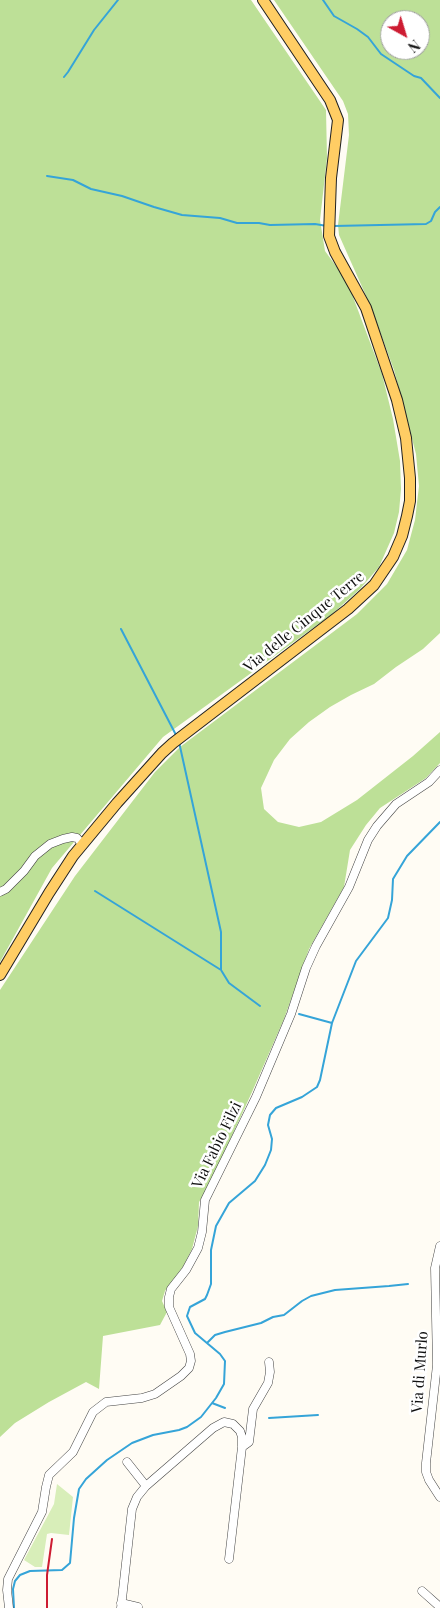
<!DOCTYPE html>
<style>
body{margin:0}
#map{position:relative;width:440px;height:1608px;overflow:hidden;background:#fffcf4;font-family:"Playfair Display",serif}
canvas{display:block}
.north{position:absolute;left:380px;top:10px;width:50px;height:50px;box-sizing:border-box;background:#fff;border:1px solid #9f9f9f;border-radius:50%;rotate:141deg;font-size:14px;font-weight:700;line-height:20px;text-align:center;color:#101010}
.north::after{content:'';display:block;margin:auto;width:18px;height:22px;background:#cd1c32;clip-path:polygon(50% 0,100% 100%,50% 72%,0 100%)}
</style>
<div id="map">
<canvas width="440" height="1608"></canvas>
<div class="north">N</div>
</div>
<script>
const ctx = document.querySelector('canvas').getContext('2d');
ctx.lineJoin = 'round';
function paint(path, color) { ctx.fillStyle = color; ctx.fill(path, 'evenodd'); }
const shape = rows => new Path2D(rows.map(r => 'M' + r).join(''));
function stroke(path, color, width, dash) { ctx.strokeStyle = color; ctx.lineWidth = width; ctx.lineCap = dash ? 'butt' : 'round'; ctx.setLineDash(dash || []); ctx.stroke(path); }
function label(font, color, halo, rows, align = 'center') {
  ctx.font = font + ' "Playfair Display",serif'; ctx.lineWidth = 5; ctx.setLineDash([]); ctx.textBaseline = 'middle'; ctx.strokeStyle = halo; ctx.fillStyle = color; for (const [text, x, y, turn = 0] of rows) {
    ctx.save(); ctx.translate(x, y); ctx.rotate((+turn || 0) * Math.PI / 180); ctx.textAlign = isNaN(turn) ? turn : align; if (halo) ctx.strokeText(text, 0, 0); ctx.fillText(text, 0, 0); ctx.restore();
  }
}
paint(shape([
 [57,1484,73,1497,69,1535,51,1533,47,1534,42,1567,35,1567,24,1560,54,1504]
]), '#d8eeb9');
paint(shape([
 [0,0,251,0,326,110,327,158,320,220,325,251,347,281,382,374,393,419,400,461,401,489,399,512,394,533,379,567,360,589,331,615,163,737,52,868,0,962],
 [274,0,440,0,440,633,423,649,396,667,374,684,351,695,330,707,309,722,290,739,274,760,261,788,264,809,278,822,299,827,321,822,357,800,413,756,440,732,440,763,426,778,380,808,366,825,350,850,344,887,309,949,284,1019,252,1092,208,1188,199,1202,198,1226,192,1249,183,1267,165,1291,162,1301,167,1312,160,1325,103,1336,99,1389,86,1382,49,1402,15,1423,0,1437,0,990,75,876,155,772,180,747,357,614,387,584,407,550,415,520,419,486,416,454,394,370,371,307,339,235,338,225,349,135,348,114,343,101],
 [390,20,420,20,420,50,390,50]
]), '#bde097');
stroke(shape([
 [323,0,334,16,357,29,368,37,381,54,414,76,421,78,440,98],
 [64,77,68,72,94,30,118,0],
 [47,176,73,180,91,189,122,196,154,207,182,215,220,218,237,223,259,223,270,225,315,224,327,226],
 [334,226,426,224,431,221,435,212,440,207],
 [121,629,176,735],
 [179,742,221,932,221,970],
 [95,891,221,970,229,983,260,1006],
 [299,1014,332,1023],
 [207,1343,215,1335,225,1332,261,1323,273,1317,284,1315,302,1301,311,1296,335,1290,389,1286,408,1284],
 [212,1403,225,1408],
 [269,1418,318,1415],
 [14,1608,13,1589,15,1581,20,1575,30,1571,62,1570,70,1563,74,1518,79,1489,86,1479,107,1460,132,1443,153,1435,179,1430,187,1427,201,1417,216,1398,224,1384,225,1361,220,1354,195,1333,187,1316,190,1307,205,1299,207,1295,211,1284,211,1250,216,1226,229,1203,255,1181,265,1165,271,1150,272,1139,268,1125,270,1115,276,1108,302,1097,317,1087,320,1080,332,1023,356,961,388,918,392,900,393,879,407,856,440,822]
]), '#35a4d8', 2);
const minor = shape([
 [0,892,6,889,24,871,35,856,50,844,63,839,72,837,77,838,82,844],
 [440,1246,435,1268,437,1365,426,1463,426,1472,429,1480,440,1497],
 [242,1447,249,1442,253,1409,268,1383,270,1372,269,1362],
 [127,1462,146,1486],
 [422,1591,440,1607],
 [121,1603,138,1607],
 [9,1608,7,1590,8,1579,42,1512,46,1487,49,1475,73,1452,93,1412,106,1402,142,1398,155,1394,181,1376,189,1368,191,1361,190,1354,169,1307,169,1297,171,1289,186,1270,198,1248,202,1232,205,1200,256,1097,291,1014,306,968,316,946,349,887,368,840,377,826,396,804,429,782,440,770],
 [121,1608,132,1509,137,1497,146,1486,213,1428,224,1422,233,1424,240,1431,242,1437,242,1447,229,1559]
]);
const major = shape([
 [0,975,49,893,73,856,117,803,162,753,173,743,348,609,374,585,393,557,402,536,407,516,410,501,410,478,406,438,397,400,366,308,335,252,329,236,331,178,338,120,330,100,263,0]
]);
stroke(minor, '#434343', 9);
stroke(major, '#212121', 12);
stroke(minor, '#fff', 8);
stroke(major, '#ffcd64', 10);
stroke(shape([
 [47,1608,47,1575,52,1539]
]), '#cd1c32', 2);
label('15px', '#101010', '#fff', [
 ["Via delle Cinque Terre",304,622,-39],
 ["Via Fabio Filzi",217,1145,-64],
 ["Via di Murlo",420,1372,-86]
]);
</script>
